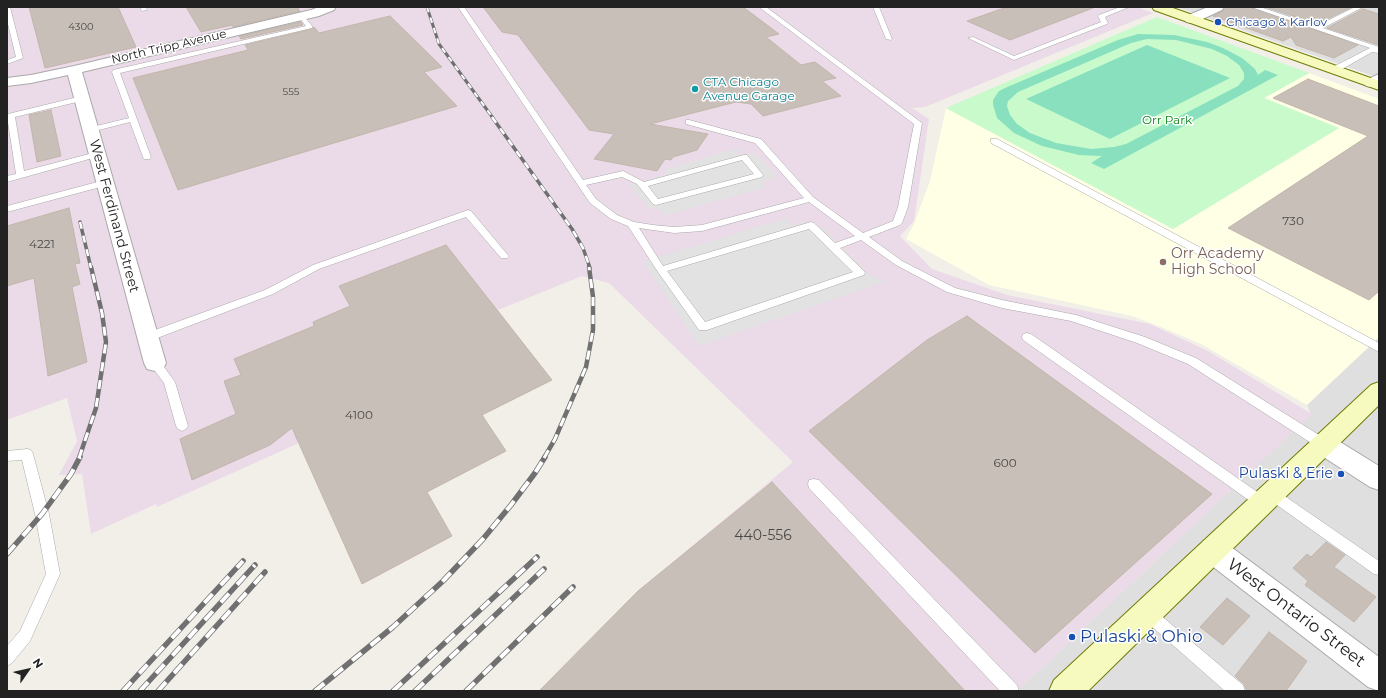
<!DOCTYPE html>
<style>
body{margin:0}
#map{position:relative;width:1386px;height:698px;overflow:hidden;background:#f2efe9;font-family:Montserrat,sans-serif}
canvas{display:block}
.frame{position:absolute;inset:0;border:8px solid #222;pointer-events:none}
.north{position:absolute;left:8px;top:650px;width:40px;height:40px;-webkit-text-stroke:3px #fff;paint-order:stroke;rotate:56deg;font-size:11px;font-weight:700;line-height:16px;text-align:center;color:#222}
.north::after{content:'';display:block;margin:auto;width:14px;height:18px;background:#222;clip-path:polygon(50% 0,100% 100%,50% 72%,0 100%)}
</style>
<div id="map">
<canvas width="1386" height="698"></canvas>
<div class="frame"></div>
<div class="north">N</div>
</div>
<script>
const ctx = document.querySelector('canvas').getContext('2d');
ctx.lineJoin = 'round';
function paint(path, color) { ctx.fillStyle = color; ctx.fill(path, 'evenodd'); }
const shape = rows => new Path2D(rows.map(r => 'M' + r).join(''));
function stroke(path, color, width, dash) { ctx.strokeStyle = color; ctx.lineWidth = width; ctx.lineCap = dash ? 'butt' : 'round'; ctx.setLineDash(dash || []); ctx.stroke(path); }
function label(font, color, halo, rows, align = 'center') {
  ctx.font = font + ' Montserrat,sans-serif'; ctx.lineWidth = 3; ctx.setLineDash([]); ctx.textBaseline = 'middle'; ctx.strokeStyle = halo; ctx.fillStyle = color; for (const [text, x, y, turn = 0] of rows) {
    ctx.save(); ctx.translate(x, y); ctx.rotate((+turn || 0) * Math.PI / 180); ctx.textAlign = isNaN(turn) ? turn : align; if (halo) ctx.strokeText(text, 0, 0); ctx.fillText(text, 0, 0); ctx.restore();
  }
}
paint(shape([
 [1177,7,1379,7,1379,78],
 [1379,338,1379,691,1017,691,1311,414,1307,405]
]), '#e0dfdf');
paint(shape([
 [7,7,1137,7,1153,13,925,107,912,108,929,119,914,221,900,236,932,269,1007,295,1150,324,1208,351,1312,414,1017,691,539,691,638,591,793,462,609,283,582,276,498,310,552,380,482,415,506,451,427,492,452,536,362,584,299,443,157,507,156,504,91,534,82,474,59,475,77,441,67,398,7,420]
]), '#ebdbe8');
paint(shape([
 [1309,73,1379,99,1379,337,1307,405,1201,344,1161,327,1132,316,989,285,906,239,914,224,930,181,946,108,1173,229,1338,128,1264,98]
]), '#ffffe5');
paint(shape([
 [1157,17,1309,73,1264,98,1339,128,1173,229,946,108]
]), '#c8facc');
paint(shape([
 [1138,34,1174,35,1207,42,1223,48,1242,58,1255,69,1258,75,1265,70,1278,75,1104,169,1091,163,1102,156,1079,155,1042,146,1014,133,997,118,993,104,993,100,999,91,1005,88,1118,40],
 [1147,39,1176,40,1212,49,1227,56,1239,65,1244,73,1244,79,1238,86,1126,144,1114,147,1091,149,1056,143,1030,133,1017,124,1010,115,1007,106,1008,101,1018,92,1131,43],
 [1147,45,1230,78,1110,139,1026,99]
]), '#88e0be');
paint(shape([
 [739,148,738,154,747,155,755,153,776,174,773,178,763,181,764,188,663,216,662,211,649,208,629,185,665,175,666,169],
 [790,217,790,226,803,223,816,225,824,229,870,275,886,281,699,346,643,262]
]), '#e2e2e2');
const building = shape([
 [29,7,118,7,136,47,45,68,29,7],
 [186,7,297,7,300,11,233,27,232,25,201,32,186,7],
 [483,7,743,7,779,34,766,37,801,65,815,62,836,78,822,81,841,96,763,116,751,104,736,102,650,124,708,134,697,150,673,157,671,160,665,159,657,171,594,159,614,134,589,130,518,35,502,32,483,7],
 [1007,7,1093,7,1093,8,1010,40,967,21,1007,7],
 [1225,7,1250,7,1358,45,1334,58,1296,45,1291,37,1283,41,1213,16,1223,11,1225,7],
 [1265,7,1352,7,1317,24,1265,7],
 [1363,9,1379,14,1379,45,1327,28,1363,9],
 [390,16,442,67,424,72,457,106,178,190,133,78,248,50,245,45,312,29,314,27,319,33,390,16],
 [301,22,303,25,241,39,239,36,301,22],
 [1308,79,1379,106,1379,291,1369,300,1228,228,1368,136,1273,98,1308,79],
 [51,110,61,156,37,162,29,115,51,110],
 [69,208,80,263,75,264,80,284,72,287,87,362,48,376,34,278,7,286,7,226,69,208],
 [446,245,552,380,482,415,506,451,427,492,452,536,362,584,292,428,270,445,192,480,180,439,236,414,224,381,241,375,234,359,314,326,313,322,350,306,339,286,446,245],
 [967,316,1212,494,1035,653,809,431,927,340,967,316],
 [772,482,965,691,539,691,638,591,772,482],
 [1326,542,1345,555,1334,567,1376,597,1354,622,1305,585,1308,581,1293,568,1307,554,1311,557,1326,542],
 [1227,598,1250,616,1223,645,1200,627,1227,598],
 [1269,632,1307,661,1286,691,1247,691,1244,684,1235,676,1269,632]
]);
paint(building, '#c7bfb8');
stroke(building, '#c4b6ab', 1);
const service = shape([
 [7,7,10,7,23,58,7,64,7,60,16,57,7,20,7,7],
 [140,7,146,7,147,10,142,11,140,7],
 [458,7,464,7,583,180,623,171,644,182,744,155,747,155,763,175,762,177,656,205,653,204,637,184,622,177,586,185,596,199,617,215,634,222,653,225,674,227,702,225,804,198,755,143,686,124,686,120,689,120,761,139,813,197,863,233,893,221,898,207,914,124,759,7,766,7,922,123,908,207,902,223,900,225,869,237,902,261,955,288,1002,300,1076,315,1145,337,1196,358,1327,440,1329,444,1327,448,1323,449,1319,448,1188,364,1137,343,1071,321,1002,308,947,292,896,265,861,240,840,248,864,271,865,273,864,275,707,330,699,330,658,272,628,226,611,219,590,203,458,7],
 [742,160,754,174,658,199,648,186,742,160],
 [809,202,855,236,835,243,814,223,811,222,663,266,639,228,674,233,702,231,809,202],
 [809,229,853,272,705,322,667,271,809,229],
 [873,7,879,7,892,39,891,40,886,39,873,7],
 [1120,7,1129,7,1105,17,1108,23,1107,24,1014,60,968,38,973,37,1014,56,1101,22,1098,16,1099,15,1120,7],
 [1251,7,1260,7,1317,26,1355,7,1363,7,1323,28,1379,47,1379,53,1372,52,1337,72,1331,72,1331,68,1370,48,1251,7],
 [301,14,303,15,312,26,312,28,120,73,151,157,150,159,144,159,143,157,130,122,91,132,87,130,88,128,129,118,112,72,113,70,306,26,298,16,301,14],
 [82,96,85,96,85,100,15,117,24,171,97,152,100,152,101,154,100,156,7,182,7,176,16,174,7,116,8,114,82,96],
 [991,139,997,139,1379,343,1379,352,991,143,991,139],
 [105,180,108,181,109,183,108,185,7,212,7,206,105,180],
 [468,210,471,211,507,254,509,256,507,258,501,258,466,217,319,269,273,294,152,340,148,341,144,340,143,337,144,334,265,290,313,265,468,210],
 [1027,333,1031,334,1266,498,1264,494,1266,490,1271,488,1276,490,1379,561,1379,575,1374,574,1267,498,1269,502,1267,506,1262,508,1257,506,1023,340,1022,337,1023,334,1027,333],
 [155,359,159,360,175,382,188,426,186,429,182,431,178,429,176,426,164,383,149,363,151,360,155,359],
 [27,449,31,450,33,454,49,514,60,574,30,641,12,663,7,666,7,646,20,631,46,574,35,514,22,460,7,461,7,451,27,449],
 [814,479,819,480,1017,685,1019,691,1000,691,809,488,808,484,809,480,814,479],
 [1147,606,1152,608,1243,685,1245,691,1225,691,1142,618,1140,613,1142,608,1147,606]
]);
const minor = shape([
 [319,7,336,7,334,10,319,16,82,72,166,363,163,369,155,371,147,369,144,363,68,75,31,83,7,86,7,78,31,75,74,66,311,10,319,7],
 [1208,7,1224,7,1222,10,1196,22,1191,23,1186,22,1185,19,1186,16,1208,7],
 [1379,74,1379,84,1371,87,1366,86,1364,83,1366,80,1379,74],
 [1323,434,1332,437,1379,466,1379,490,1370,487,1314,451,1311,444,1314,437,1323,434],
 [1213,538,1223,541,1379,657,1379,691,1368,687,1203,559,1199,550,1203,541,1213,538]
]);
const secondary = shape([
 [1152,7,1170,7,1379,81,1379,90,1154,10,1152,7],
 [1379,382,1379,405,1088,691,1049,691,1054,680,1371,385,1379,382]
]);
stroke(service, '#a9a9a9', 1);
stroke(minor, '#a9a9a9', 2);
stroke(secondary, '#707d05', 2);
paint(service, '#fff');
paint(minor, '#fff');
paint(secondary, '#f7fabf');
const railFar3 = shape([
 [427,7,439,44,493,118]
]);
const railFar2 = shape([
 [492,117,572,229,583,248,590,268],
 [80,222,91,268]
]);
const railFar1 = shape([
 [79,458,96,408,106,342,102,313,91,267],
 [544,458,555,439,586,367,593,330,593,297,589,267]
]);
const rail = shape([
 [7,554,42,514,71,474,80,457],
 [123,691,243,561],
 [140,691,255,565],
 [158,691,265,572],
 [315,691,393,627,443,581,483,539,511,505,535,473,545,457],
 [393,691,537,557],
 [415,691,544,569],
 [466,691,573,587]
]);
stroke(railFar3, '#707070', 3);
stroke(railFar2, '#707070', 3.5);
stroke(railFar1, '#707070', 4.5);
stroke(rail, '#707070', 5.5);
stroke(railFar3, '#fff', 2, [5.5]);
stroke(railFar2, '#fff', 2.5, [7]);
stroke(railFar1, '#fff', 3, [9]);
stroke(rail, '#fff', 4, [12]);
for (const [x, y, r, color] of [
 [1218,22,4,"#1a4fb4"],
 [695,89,4,"#0f9aa8"],
 [1163,262,4,"#8d6e63"],
 [1341,474,4,"#1a4fb4"],
 [1072,637,4,"#1a4fb4"]
]) { const dot = new Path2D(); dot.arc(x, y, r, 0, 2 * Math.PI); ctx.fillStyle = color; ctx.fill(dot); stroke(dot, '#fff', 1.5); }
label('10px', '#4b4948', null, [
 ["4300",81,27],
 ["555",291,92]
]);
label('12px', '#164399', '#fff', [
 ["Chicago & Karlov",1226,22]
], 'left');
label('12px', '#222', '#fff', [
 ["North Tripp Avenue",169,47,-13]
]);
label('12px', '#0d838f', '#fff', [
 ["CTA Chicago",703,82],
 ["Avenue Garage",703,96]
], 'left');
label('12px', '#0c8416', '#fff', [
 ["Orr Park",1167,120]
]);
label('12px', '#4b4948', null, [
 ["730",1293,221],
 ["4221",42,244],
 ["4100",359,415],
 ["600",1005,463]
]);
label('14px', '#222', '#fff', [
 ["West Ferdinand Street",114,216,75]
]);
label('14px', '#785e54', '#fff', [
 ["Orr Academy",1171,254],
 ["High School",1171,270]
], 'left');
label('14px', '#164399', '#fff', [
 ["Pulaski & Erie",1333,474]
], 'right');
label('14px', '#4b4948', null, [
 ["440-556",763,536]
]);
label('17px', '#222', '#fff', [
 ["West Ontario Street",1296,613,37]
]);
label('17px', '#164399', '#fff', [
 ["Pulaski & Ohio",1080,637]
], 'left');
</script>
